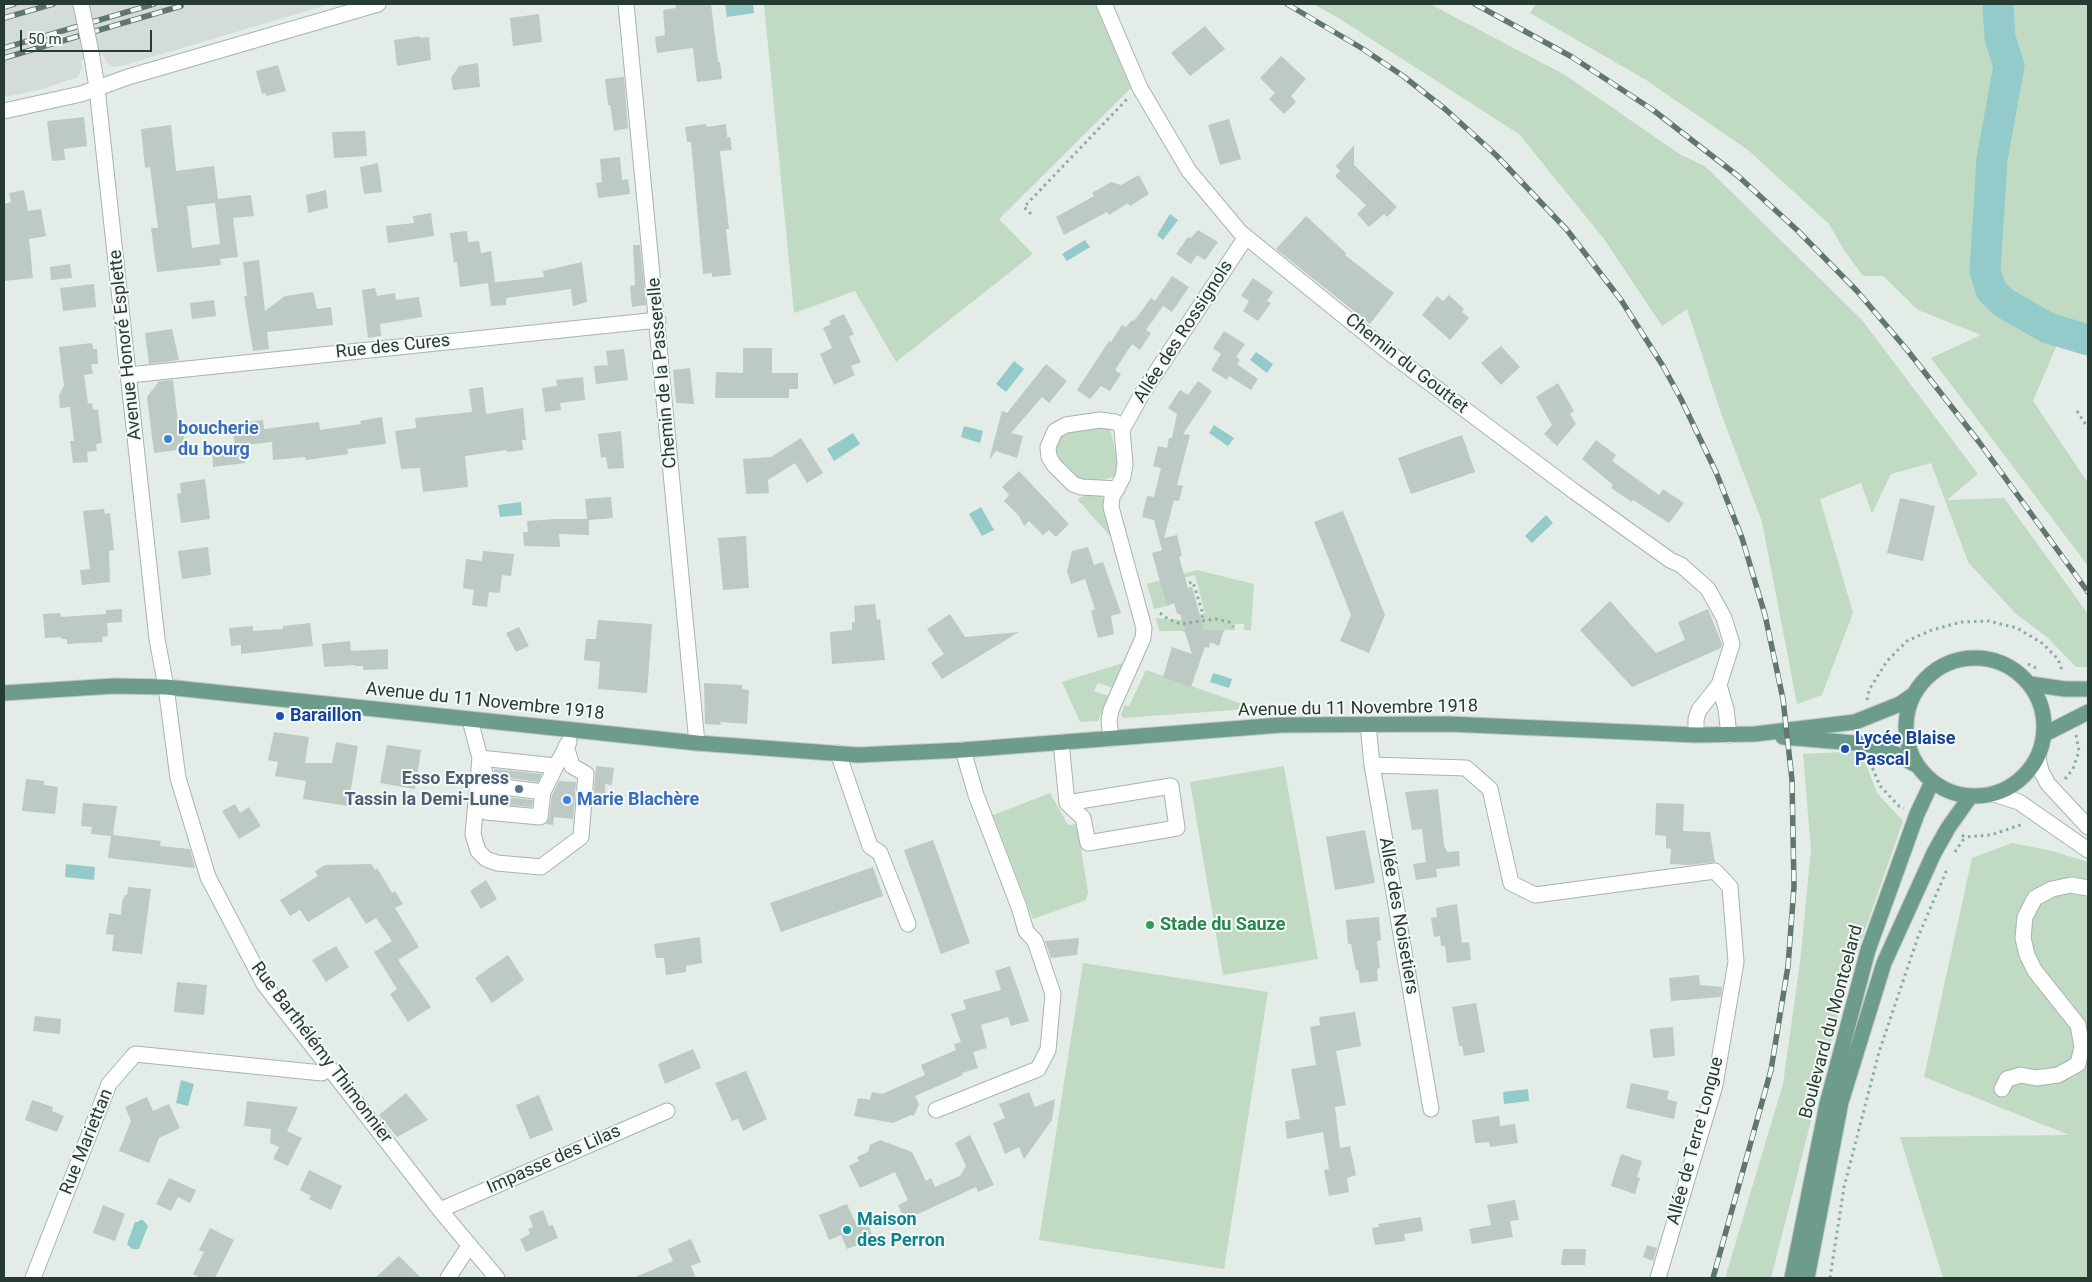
<!DOCTYPE html>
<meta charset="utf-8">
<style>
body{margin:0}
#map{position:relative;width:2092px;height:1282px;overflow:hidden;background:#e4ece7;font-family:Roboto,sans-serif}
canvas{display:block}
.frame{position:absolute;inset:0;border:5px solid #263c32;pointer-events:none}
.scale{position:absolute;left:20px;top:30px;width:132px;height:22px;box-sizing:border-box;border:2px solid #263c32;border-top:0;padding-left:6px;font-size:15px;line-height:18px;white-space:nowrap;color:#263c32;-webkit-text-stroke:4px #f4f9f6;paint-order:stroke}
</style>
<div id="map">
<canvas width="2092" height="1282"></canvas>
<div class="frame"></div>
<div class="scale">50 m</div>
</div>
<script>
const ctx = document.querySelector('canvas').getContext('2d');
ctx.lineJoin = 'round';
function paint(path, color) { ctx.fillStyle = color; ctx.fill(path, 'evenodd'); }
const shape = rows => new Path2D(rows.map(r => 'M' + r).join(''));
function stroke(path, color, width, dash) { ctx.strokeStyle = color; ctx.lineWidth = width; ctx.lineCap = dash ? 'butt' : 'round'; ctx.setLineDash(dash || []); ctx.stroke(path); }
function label(font, color, halo, rows, align = 'center') {
  ctx.font = font + ' Roboto,sans-serif'; ctx.lineWidth = 4; ctx.setLineDash([]); ctx.textBaseline = 'middle'; ctx.strokeStyle = halo; ctx.fillStyle = color; for (const [text, x, y, turn = 0] of rows) {
    ctx.save(); ctx.translate(x, y); ctx.rotate((+turn || 0) * Math.PI / 180); ctx.textAlign = isNaN(turn) ? turn : align; if (halo) ctx.strokeText(text, 0, 0); ctx.fillText(text, 0, 0); ctx.restore();
  }
}
paint(shape([
 [4,4,330,4,125,65,114,67,106,62,103,55,81,60,82,68,78,77,39,90,4,97]
]), '#d3dcd6');
paint(shape([
 [764,4,1095,4,1131,88,999,219,1033,254,896,362,855,291,794,313],
 [1313,4,1430,4,1565,75,1681,155,1705,166,1862,320,1978,474,1947,500,2004,498,2088,614,2088,667,2076,667,2048,638,2015,613,1968,562,1931,463,1891,474,1872,513,1861,483,1820,499,1853,613,1822,695,1797,704,1762,522,1722,416,1687,309,1662,326,1604,239,1519,134,1337,17],
 [1536,4,2088,4,2088,335,2065,326,2033,401,2088,483,2088,566,1931,358,1981,335,1918,310,1883,276,1863,276,1844,250,1829,224,1748,150,1646,80,1530,13],
 [1093,426,1109,429,1111,432,1117,458,1115,476,1100,481,1080,479,1070,473,1059,460,1056,450,1057,439,1065,430],
 [1086,495,1100,495,1104,501,1111,537,1077,499],
 [1197,570,1254,584,1251,630,1244,630,1244,624,1235,624,1235,630,1159,631,1156,618,1181,620,1205,613,1195,575,1161,584,1167,606,1154,609,1147,584],
 [1126,662,1114,688,1098,683,1094,691,1109,696,1098,721,1080,722,1062,682],
 [1146,670,1248,706,1248,709,1123,718,1121,714,1125,705,1129,706],
 [1861,751,1877,793,1903,821,1845,987,1771,1278,1725,1278,1783,1084,1800,962,1811,850,1803,754],
 [1284,766,1318,959,1223,975,1190,782],
 [1050,793,1068,825,1077,824,1088,892,1086,900,1033,919,993,815],
 [2012,843,2052,851,2088,862,2088,1278,1943,1278,1900,1137,2069,1135,1924,1077,1972,858],
 [1083,963,1268,992,1224,1269,1039,1240]
]), '#c0dac3');
paint(shape([
 [725,4,753,4,754,13,727,17],
 [1170,214,1178,220,1163,240,1157,235],
 [1085,240,1090,247,1067,261,1062,254],
 [1256,352,1273,364,1267,373,1250,360],
 [1014,361,1024,369,1006,392,996,384],
 [1214,425,1234,438,1228,446,1209,433],
 [964,426,983,431,980,443,961,437],
 [853,433,860,444,834,461,827,449],
 [521,502,522,515,500,517,498,505],
 [981,507,994,530,982,536,969,514],
 [1546,515,1553,523,1532,543,1525,536],
 [1213,673,1232,679,1229,688,1210,682],
 [66,864,95,867,94,880,65,877],
 [181,1080,194,1084,188,1106,176,1103],
 [1528,1089,1529,1101,1504,1104,1503,1092],
 [140,1220,143,1220,148,1226,139,1249,132,1249,127,1244,135,1222,138,1222]
]), '#93caca');
stroke(shape([
 [1998,4,2000,38,2009,66,1992,159,1985,271,1991,290,2004,303,2048,328,2088,340]
]), '#93caca', 31);
paint(shape([
 [675,4,711,4,718,62,720,62,722,79,697,82,693,48,657,53,655,37,665,35,663,10,676,8],
 [539,14,542,42,513,46,510,18],
 [1205,26,1225,49,1190,76,1171,53],
 [420,36,420,38,429,37,431,60,397,66,394,40],
 [1281,56,1306,79,1291,96,1296,102,1284,114,1269,99,1275,93,1260,78],
 [478,63,480,87,453,90,451,78,459,66],
 [278,65,286,91,267,96,265,93,262,94,256,71],
 [624,77,628,128,614,131,610,105,608,105,605,79],
 [84,117,87,146,64,149,65,160,52,161,47,121],
 [1229,119,1241,159,1220,165,1208,125],
 [706,124,707,127,726,124,727,137,730,137,732,150,720,151,729,229,726,229,731,275,712,277,712,273,703,274,691,142,687,142,685,127],
 [171,125,176,171,214,166,218,199,251,195,254,216,233,218,238,257,220,259,221,265,157,272,151,228,158,228,150,167,145,168,141,129],
 [215,203,220,244,192,248,187,206],
 [365,131,367,156,334,158,332,132],
 [1354,145,1354,165,1397,207,1387,217,1384,214,1369,227,1357,214,1366,205,1335,176,1340,171,1336,166],
 [620,157,622,180,628,179,630,194,598,198,596,183,602,182,600,159],
 [378,163,382,192,364,194,360,167],
 [1139,175,1149,194,1130,206,1128,203,1109,215,1107,212,1064,235,1056,217,1094,196,1092,193,1111,182,1121,185],
 [24,190,28,211,41,209,46,236,29,239,33,278,4,281,4,204,11,202,9,193],
 [326,190,328,208,308,213,306,195],
 [431,213,434,236,388,243,386,226,414,223,413,216],
 [1306,216,1346,253,1345,255,1394,293,1370,324,1276,249],
 [1198,230,1218,242,1205,260,1197,255,1191,264,1176,254,1188,237,1191,238],
 [467,231,468,242,479,241,481,253,491,251,495,282,460,287,457,262,454,263,450,233],
 [633,245,640,245,646,305,632,307,630,286,635,285],
 [259,260,265,311,285,296,313,292,317,309,331,307,333,325,267,332,269,349,253,351,244,296,247,296,243,262],
 [582,262,587,302,573,306,571,289,506,298,506,305,491,306,488,283,544,277,543,271],
 [70,264,72,278,51,280,50,267],
 [1172,276,1189,287,1172,312,1162,305,1163,306,1146,330,1151,333,1140,350,1132,344,1115,370,1121,374,1110,391,1101,386,1090,399,1077,390,1109,341,1111,342,1122,325,1126,327,1132,320,1134,321,1151,298,1155,301],
 [1253,278,1273,292,1267,301,1271,303,1258,321,1243,311,1249,301,1241,296],
 [94,284,96,307,63,311,60,288],
 [375,288,377,296,395,293,396,300,419,297,422,317,380,324,381,336,368,338,362,290],
 [1449,295,1464,309,1462,312,1469,318,1450,340,1422,315,1437,296,1443,301],
 [214,300,216,316,192,319,190,303],
 [844,314,854,334,849,337,861,362,851,366,855,375,834,385,820,354,832,348,823,328,831,324,829,321],
 [172,329,179,360,149,364,145,333],
 [1224,331,1245,344,1236,357,1240,360,1237,364,1258,379,1251,390,1229,376,1227,380,1211,370,1221,354,1213,348],
 [92,343,93,349,97,349,98,364,91,364,93,374,84,375,88,404,92,403,93,410,98,409,102,443,96,444,97,451,87,452,88,462,73,463,70,441,74,441,70,407,60,408,59,395,64,386,59,347],
 [1501,346,1520,367,1501,385,1481,363],
 [743,348,772,348,772,373,798,373,798,389,789,389,789,398,715,398,716,372,743,373],
 [624,349,628,380,596,384,594,366,608,365,606,351],
 [1046,364,1067,381,1049,403,1042,397,1011,433,1023,436,1017,458,996,451,989,460,1002,411,1007,413],
 [690,368,694,404,676,403,673,370],
 [583,377,585,400,560,403,561,410,545,412,542,388,557,386,556,380],
 [173,380,179,430,183,429,185,449,154,453,147,397,159,381],
 [1198,381,1212,391,1183,434,1190,435,1177,485,1183,486,1179,501,1174,500,1164,538,1177,535,1182,556,1179,557,1188,588,1192,587,1204,630,1224,630,1219,646,1210,642,1209,648,1205,647,1191,687,1163,677,1172,647,1192,654,1185,632,1182,630,1185,630,1180,614,1177,614,1174,603,1167,606,1152,553,1162,550,1154,520,1142,517,1147,496,1154,497,1161,468,1153,466,1158,446,1167,448,1169,438,1172,438,1177,414,1168,408,1180,390,1188,395],
 [1558,383,1574,411,1570,414,1576,424,1557,446,1544,434,1552,425,1536,397],
 [483,387,486,414,523,408,526,440,522,440,523,450,507,452,507,450,465,456,468,487,423,492,420,468,401,469,395,431,416,428,415,418,472,412,469,389],
 [382,417,386,444,347,449,348,454,306,460,305,457,273,460,272,442,235,446,232,424,263,420,264,429,319,422,320,430,361,424,360,421],
 [621,431,624,468,608,469,606,457,601,458,598,434],
 [1462,435,1475,472,1411,494,1398,458],
 [801,438,823,473,807,483,795,463,768,480,769,493,746,494,743,459,771,457],
 [1596,440,1616,455,1612,461,1659,495,1663,489,1684,503,1669,523,1633,500,1632,502,1611,488,1613,485,1582,459],
 [243,447,245,463,213,467,212,450],
 [1019,471,1069,524,1056,537,1049,530,1043,535,1029,521,1024,526,1019,516,1004,501,1009,495,1002,487],
 [205,479,210,519,181,523,177,494,181,493,180,483],
 [611,497,613,518,589,520,589,535,559,534,560,547,524,546,523,532,528,532,527,521,556,519,587,519,585,499],
 [1900,498,1935,506,1923,561,1887,553],
 [104,509,105,514,110,513,114,550,109,551,110,582,82,585,80,570,90,569,83,511],
 [1343,511,1385,615,1369,653,1340,641,1351,615,1314,522],
 [746,536,749,588,723,590,718,538],
 [208,547,211,575,182,579,178,551],
 [1088,547,1094,565,1103,562,1121,613,1111,616,1114,634,1098,638,1091,611,1095,609,1085,579,1071,584,1067,571,1072,551],
 [483,551,514,554,511,576,502,575,500,593,489,592,487,607,472,605,474,590,463,588,466,559,482,561],
 [1610,601,1656,653,1685,640,1678,622,1708,609,1722,644,1721,648,1632,687,1580,630],
 [875,604,877,620,880,619,885,660,832,664,830,632,852,630,852,622,855,622,854,606],
 [122,609,122,622,107,623,108,636,102,637,103,642,67,644,67,639,61,639,61,637,45,638,43,614,60,613,61,617,106,614,106,610],
 [950,614,965,637,1019,632,942,679,931,663,944,654,927,629],
 [598,620,652,624,647,693,598,689,600,662,584,660,586,639,596,639],
 [310,623,313,646,241,654,241,645,231,646,229,628,253,626,253,631,283,629,283,626],
 [519,627,529,646,516,652,506,633],
 [350,641,351,651,388,649,388,669,363,670,363,666,355,666,355,665,324,667,322,644],
 [704,683,742,685,742,689,749,690,747,724,720,722,721,725,705,724],
 [274,732,309,737,305,763,332,763,336,742,358,746,348,806,303,799,306,781,275,776,278,762,268,760],
 [387,745,421,750,415,789,380,783],
 [596,766,614,768,612,785,605,784,606,805,593,804],
 [494,769,542,774,538,782,495,776],
 [26,779,44,781,44,785,58,787,55,814,22,811],
 [559,781,576,782,573,819,554,817,553,825,546,824,549,818,552,795],
 [1438,789,1444,845,1447,852,1459,851,1460,866,1436,869,1437,877,1416,880,1413,864,1426,862,1422,829,1412,830,1405,792],
 [497,796,533,800,532,807,496,804],
 [83,803,117,806,113,835,161,841,160,846,190,849,195,868,108,858,111,836,91,834,92,827,81,826],
 [1656,803,1684,804,1683,831,1710,832,1715,862,1689,865,1670,864,1671,849,1666,848,1666,836,1655,835],
 [235,804,240,813,249,807,261,826,239,839,222,811],
 [1365,830,1375,883,1335,890,1326,837],
 [933,840,970,943,941,954,904,850],
 [371,864,375,870,377,868,392,893,395,891,403,904,395,908,419,947,398,960,431,1007,408,1022,390,994,397,989,374,952,392,941,376,918,366,924,349,897,308,922,300,910,290,916,280,900,318,876,315,871,325,865],
 [873,867,883,896,781,932,770,903],
 [486,880,497,899,481,909,470,891],
 [128,887,151,889,142,954,112,951,114,935,106,934,109,913,121,915,122,902,125,895,127,895],
 [1457,904,1462,943,1469,942,1471,960,1447,963,1445,946,1441,946,1440,936,1434,937,1431,918,1437,917,1436,908],
 [1379,917,1381,940,1377,941,1380,968,1377,969,1378,981,1360,983,1358,970,1356,970,1351,944,1348,944,1346,920],
 [700,937,702,963,686,966,686,972,666,975,664,958,656,958,654,944],
 [1079,938,1077,955,1051,958,1045,941],
 [336,946,349,967,326,982,312,960],
 [508,955,524,980,492,1003,475,978],
 [1010,966,1029,1021,1011,1026,1008,1017,981,1025,987,1048,973,1052,978,1068,962,1073,963,1075,915,1096,919,1104,914,1116,911,1115,893,1123,854,1116,858,1098,870,1100,872,1092,882,1094,925,1075,921,1065,956,1050,954,1044,961,1042,951,1014,966,1009,963,1000,1001,990,995,971],
 [1699,975,1700,985,1722,987,1721,997,1671,1001,1669,978],
 [177,982,207,985,204,1015,174,1012],
 [1476,1003,1485,1052,1464,1056,1462,1046,1459,1046,1452,1007],
 [1355,1012,1361,1046,1336,1051,1346,1105,1335,1107,1340,1148,1350,1146,1356,1175,1347,1178,1349,1192,1329,1196,1324,1170,1329,1169,1323,1132,1287,1139,1285,1121,1300,1119,1291,1069,1316,1065,1310,1027,1320,1025,1319,1017],
 [35,1016,61,1019,60,1034,33,1031],
 [1673,1027,1675,1056,1653,1058,1650,1029],
 [693,1049,701,1068,665,1084,658,1064],
 [746,1071,767,1119,743,1131,738,1119,732,1121,715,1083],
 [1631,1083,1669,1091,1667,1099,1677,1102,1674,1119,1626,1108],
 [1029,1092,1035,1107,1055,1099,1052,1120,1024,1159,1019,1147,1005,1154,993,1123,1005,1118,999,1104],
 [406,1093,428,1120,397,1137,379,1115],
 [539,1095,553,1130,530,1139,516,1105],
 [147,1097,153,1111,169,1104,180,1128,159,1138,149,1163,119,1151,131,1121,125,1107],
 [32,1100,53,1107,52,1111,64,1116,57,1132,25,1120],
 [247,1101,298,1107,287,1131,302,1138,288,1166,273,1159,279,1147,270,1143,271,1129,244,1126],
 [1499,1116,1500,1126,1515,1124,1518,1143,1490,1147,1489,1142,1475,1143,1472,1120],
 [970,1135,994,1185,978,1192,976,1187,905,1220,898,1205,908,1200,895,1172,860,1188,849,1166,859,1161,857,1157,868,1152,870,1145,880,1140,912,1152,926,1181,931,1178,935,1187,960,1176,966,1166,955,1143],
 [1621,1154,1642,1161,1637,1177,1640,1178,1635,1194,1611,1186],
 [309,1170,342,1186,331,1210,309,1199,311,1196,300,1190],
 [169,1178,196,1190,190,1203,178,1197,171,1211,156,1204],
 [1515,1200,1519,1220,1510,1221,1513,1237,1472,1244,1469,1229,1491,1225,1487,1205],
 [847,1204,856,1224,866,1220,874,1239,847,1249,841,1235,829,1240,819,1215],
 [103,1205,125,1214,115,1241,93,1233],
 [543,1210,549,1226,553,1225,558,1238,526,1252,520,1239,530,1234,528,1229,533,1227,529,1216],
 [1421,1217,1423,1231,1404,1234,1405,1241,1375,1245,1372,1228,1379,1227,1378,1224],
 [210,1228,234,1240,215,1278,201,1278,193,1274,204,1252,199,1250],
 [691,1239,701,1262,691,1266,696,1278,633,1278,673,1261,668,1249],
 [1647,1245,1657,1248,1653,1261,1643,1257],
 [1563,1249,1586,1249,1585,1265,1561,1265],
 [399,1256,421,1278,375,1278]
]), '#bdc9c3');
const minor = shape([
 [626,4,697,743],
 [1104,4,1140,88,1189,171,1240,232,1387,351,1575,492,1670,560,1681,565,1708,589,1724,618,1732,644,1719,685,1699,710,1696,719,1696,735],
 [92,57,97,88,157,639,166,687,178,778,208,877,264,984,440,1210,497,1278],
 [4,111,81,94,128,77,378,4],
 [129,375,658,320],
 [1117,489,1081,487,1073,484,1054,465,1049,457,1048,447,1055,431,1066,425,1100,420,1115,422,1123,427],
 [1719,685,1726,709,1729,735],
 [470,720,480,758,556,766,569,742],
 [1368,724,1372,765,1431,1109],
 [1111,739,1109,720,1111,710,1143,638,1144,628,1111,507,1112,497,1123,477,1125,464,1122,430,1143,392,1246,237],
 [1061,742,1067,803,1083,818,1088,843,1177,828,1171,786,1067,803],
 [838,753,870,846,880,853,908,924],
 [480,758,473,834,478,851,486,859,497,863,541,867,581,837,586,774,572,766,566,746],
 [2038,758,2041,771,2048,784,2088,827],
 [1372,765,1466,768,1490,789,1511,883,1535,895,1715,871,1730,887,1736,962,1715,1085,1658,1278],
 [483,766,488,785,543,792,556,766],
 [488,785,486,812,540,817,543,792],
 [1994,794,2019,802,2088,850],
 [2002,1089,2007,1079,2021,1075,2036,1078,2058,1075,2078,1064,2082,1047,2078,1025,2035,971,2027,955,2023,938,2025,917,2035,898,2052,889,2071,885,2088,888],
 [936,1110,1038,1069,1048,1050,1053,994,1035,941,1026,931,1019,907,976,795,963,750],
 [440,1210,667,1111],
 [33,1278,109,1084,135,1054,322,1073,329,1068],
 [448,1278,465,1252,471,1247]
]);
const major = shape([
 '1906 727a69 69 0 1 1 138 0a69 69 0 1 1-138 0Z',
 [2030,684,2065,689,2088,689],
 [4,693,114,686,166,687,697,743,858,755,963,750,1281,725,1449,724,1696,735,1755,734,1855,722,1900,704,1913,695],
 [2045,734,2088,712],
 [1783,737,1866,744,1896,754,1916,765],
 [1792,1278,1827,1104,1868,950,1917,814,1932,782],
 [1807,1278,1841,1102,1884,963,1934,853,1948,828,1970,797]
]);
stroke(minor, '#a7b4ad', 17);
stroke(major, '#c2c8c6', 17);
stroke(shape([
 [1031,214,1024,207,1129,97],
 [2077,411,2088,428],
 [1189,583,1193,582,1203,614,1201,621],
 [1160,613,1168,619,1181,624,1216,619,1229,622,1233,627],
 [2028,664,2036,668],
 [1867,700,1869,690,1887,661,1907,641,1932,630,1961,622,1989,621,2017,628,2042,643,2058,659,2063,673],
 [1870,762,1880,786,1899,806,1904,808],
 [2065,779,2073,769,2079,751,2076,735],
 [1962,835,1965,837,1991,835,2023,824],
 [1955,852,1965,837],
 [1830,1278,1844,1187,1879,1052,1918,937,1948,867]
]), '#89ac9c', 3, [2.5, 4]);
stroke(minor, '#fff', 15);
stroke(major, '#6e9c8a', 15);
const rail = shape([
 [1287,4,1363,49,1403,76,1445,109,1496,155,1567,230,1621,300,1663,366,1681,399,1716,472,1742,538,1765,615,1783,699,1792,780,1794,887,1788,966,1771,1070,1713,1278],
 [1475,4,1572,57,1653,110,1738,176,1797,230,1857,291,1908,351,1979,442,2088,592],
 [4,7,14,4],
 [4,18,53,4],
 [4,48,154,4],
 [4,58,181,6]
]);
stroke(rail, '#60776e', 5.5);
stroke(rail, '#f4f9f6', 4, [11]);
const minorBridge = shape([
 [81,4,92,57]
]);
stroke(minorBridge, '#a7b4ad', 17, []);
stroke(minorBridge, '#fff', 15);
for (const [x, y, r, color] of [
 [168,439,5,"#3f7fe0"],
 [280,716,5,"#1a4fb4"],
 [1845,749,5,"#1a4fb4"],
 [519,789,5,"#5c6f8a"],
 [567,800,5,"#3f7fe0"],
 [1150,925,5,"#2e9e5b"],
 [847,1230,5,"#0f9aa8"]
]) { const dot = new Path2D(); dot.arc(x, y, r, 0, 2 * Math.PI); ctx.fillStyle = color; ctx.fill(dot); stroke(dot, '#f4f9f6', 2); }
label('18px', '#263c32', '#f4f9f6', [
 ["Allée des Rossignols",1184,332,-57],
 ["Avenue Honoré Esplette",126,345,-96],
 ["Rue des Cures",393,347,-6],
 ["Chemin du Gouttet",1406,364,38],
 ["Chemin de la Passerelle",663,373,-95],
 ["Avenue du 11 Novembre 1918",485,702,6],
 ["Avenue du 11 Novembre 1918",1358,709,-1],
 ["Allée des Noisetiers",1398,916,80],
 ["Boulevard du Montcelard",1832,1022,-75],
 ["Rue Barthélémy Thimonnier",321,1053,53],
 ["Allée de Terre Longue",1696,1141,-75],
 ["Rue Mariettan",87,1142,-68],
 ["Impasse des Lilas",554,1160,-24]
]);
label('bold 18px', '#366cbe', '#f4f9f6', [
 ["boucherie",178,429],
 ["du bourg",178,450],
 ["Marie Blachère",577,800]
], 'left');
label('bold 18px', '#164399', '#f4f9f6', [
 ["Baraillon",290,716],
 ["Lycée Blaise",1855,739],
 ["Pascal",1855,760]
], 'left');
label('bold 18px', '#4e5e75', '#f4f9f6', [
 ["Esso Express",509,779],
 ["Tassin la Demi-Lune",509,800]
], 'right');
label('bold 18px', '#27864d', '#f4f9f6', [
 ["Stade du Sauze",1160,925]
], 'left');
label('bold 18px', '#0d838f', '#f4f9f6', [
 ["Maison",857,1220],
 ["des Perron",857,1241]
], 'left');
</script>
